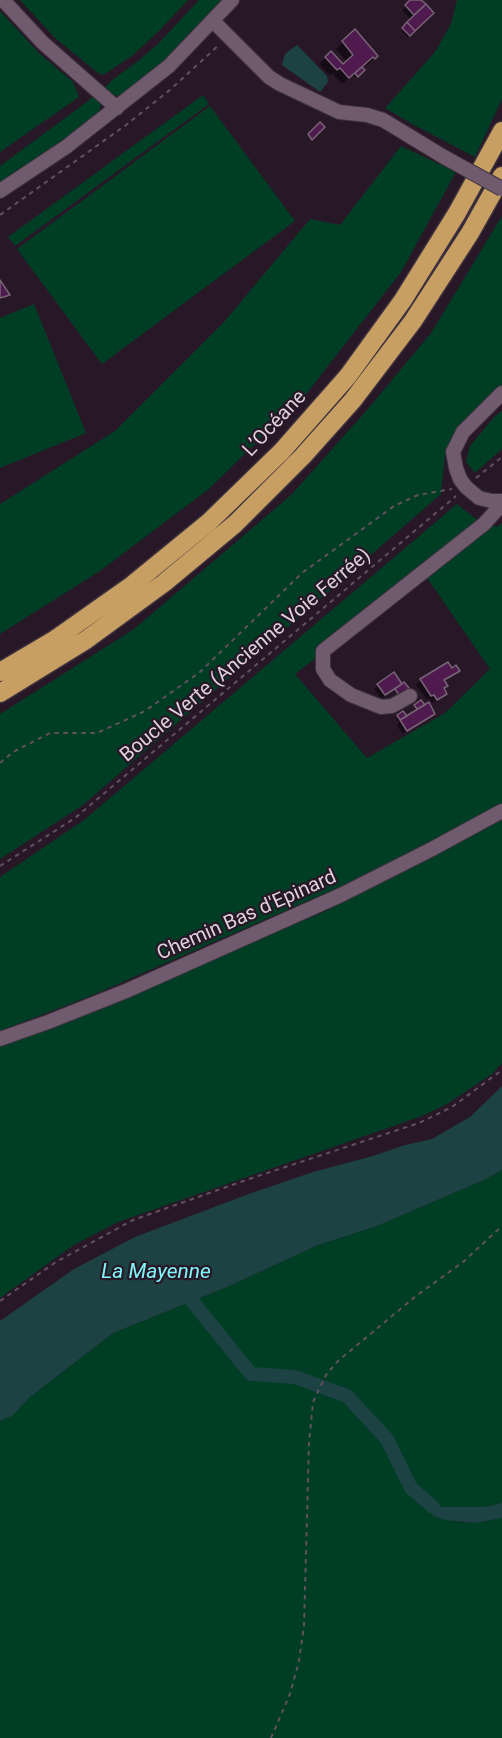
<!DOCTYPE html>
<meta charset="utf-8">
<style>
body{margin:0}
canvas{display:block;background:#281727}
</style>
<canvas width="502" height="1738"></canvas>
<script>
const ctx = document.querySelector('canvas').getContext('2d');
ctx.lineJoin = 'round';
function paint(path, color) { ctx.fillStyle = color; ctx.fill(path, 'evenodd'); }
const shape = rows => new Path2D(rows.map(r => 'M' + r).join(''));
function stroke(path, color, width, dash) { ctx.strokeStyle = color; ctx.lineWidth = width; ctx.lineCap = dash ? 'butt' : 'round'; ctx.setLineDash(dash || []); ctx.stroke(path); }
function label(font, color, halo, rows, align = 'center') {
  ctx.font = font + ' Roboto,sans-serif'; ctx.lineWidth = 4.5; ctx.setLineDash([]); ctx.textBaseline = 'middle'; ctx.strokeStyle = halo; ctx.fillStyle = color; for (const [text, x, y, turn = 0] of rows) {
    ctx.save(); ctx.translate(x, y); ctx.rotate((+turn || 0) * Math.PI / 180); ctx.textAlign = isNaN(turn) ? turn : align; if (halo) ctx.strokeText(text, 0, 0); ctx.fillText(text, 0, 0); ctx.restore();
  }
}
paint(shape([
 [20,0,188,0,160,30,132,56,103,75,98,73,55,38],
 [199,0,224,0,167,60,122,95,115,96,104,89,112,80,138,61,159,43],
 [457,0,502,0,502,99,475,157,414,125,385,108,435,52,451,24],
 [0,11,40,54,73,82,79,97,0,152],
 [96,95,101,104,98,115,94,119,0,185,0,166],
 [203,95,209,104,15,246,8,237],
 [210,106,295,221,102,364,17,249],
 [401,146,456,172,401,272,307,393,209,489,100,571,0,634,0,504,115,431,224,322,310,219,340,225],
 [502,216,502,384,456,429,445,456,441,494,83,805,0,859,0,714,134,629,291,495,367,410,431,333],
 [34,304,86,433,0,468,0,318],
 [502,411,502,449,475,473,466,462,470,446,494,417],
 [457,504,476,519,497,527,502,523,502,803,371,873,93,995,0,1031,0,877,84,820],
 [425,575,490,669,445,713,367,758,295,674],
 [502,820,502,1063,492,1074,447,1104,422,1116,118,1222,74,1245,0,1298,0,1044,115,1001,328,910],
 [502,1170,502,1503,484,1507,433,1507,433,1516,460,1522,475,1523,502,1518,502,1738,0,1738,0,1421,12,1416,30,1397,113,1333,227,1287,318,1245,377,1226,486,1179]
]), '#003d25');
paint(shape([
 [297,45,327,76,328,82,320,92,282,65,285,54],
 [502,1086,502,1170,486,1179,377,1226,318,1245,227,1287,113,1333,30,1397,12,1416,0,1421,0,1321,74,1269,135,1237,246,1195,313,1172,373,1156,405,1145,432,1139,470,1117],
 [502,1503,502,1518,475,1523,446,1520,433,1516,431,1510,433,1507,484,1507]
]), '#1d4243');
paint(shape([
 [412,0,419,0,432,13,407,37,401,30,411,20,402,10],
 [355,31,376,56,368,65,366,63,361,67,363,70,356,77,353,74,342,84,332,73,330,76,319,64,331,53,343,66,348,62,336,49],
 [447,664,454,675,443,681,441,697,432,703,429,698,427,700,416,684],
 [378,685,396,690,404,685,405,690,397,695,393,689,381,698,374,689],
 [421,702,423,705,418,710,434,714,402,734,397,725,399,723,396,718,405,716,401,721,417,712,414,708]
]), '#0007');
stroke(shape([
 [192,1301,251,1374,295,1377,347,1396,387,1439,411,1488,433,1507]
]), '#1d4243', 14);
const building = shape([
 [410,0,421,0,426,4,414,15,405,5,410,0],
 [426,4,434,13,415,31,407,22,426,4],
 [407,22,415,31,410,36,402,28,407,22],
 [355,29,378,56,375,59,373,57,349,78,340,68,337,70,325,57,331,51,343,64,353,55,342,41,355,29],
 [362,67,365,70,358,77,355,73,362,67],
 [320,122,325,127,312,140,308,134,320,122],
 [0,280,10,295,0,298,0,280],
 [448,662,452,668,456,665,460,671,444,680,448,686,444,688,447,694,437,700,434,695,431,696,420,679,448,662],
 [394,672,402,684,385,695,377,684,394,672],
 [404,682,409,688,399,695,395,689,404,682],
 [421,700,425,705,417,709,414,705,421,700],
 [429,702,435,714,407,731,400,720,429,702],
 [403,711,407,716,400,720,397,715,403,711]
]);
paint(building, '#4f1b4f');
stroke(building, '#786377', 1.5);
const minor = shape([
 [3,0,43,43,117,108],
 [213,21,269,77,280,84,339,112,367,115,383,120,444,157],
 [0,191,66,147,169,66,232,0],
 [502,393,463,432,453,452,456,468,460,479,466,487,479,498,492,501,502,501],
 [410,696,392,706,381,707,351,695,330,680,323,669,323,651,484,524,502,504],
 [0,1039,48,1022,126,991,341,895,432,849,502,811]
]);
const highway = shape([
 [0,672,54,640,132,585,209,522,282,451,348,376,403,300,457,213,502,131],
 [0,693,86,640,164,583,235,524,303,456,353,400,413,321,470,233,502,176]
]);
stroke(minor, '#3d313d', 16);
stroke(highway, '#3d313d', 21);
stroke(shape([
 [0,215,126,125,171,89,220,44],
 [476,478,502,457],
 [0,763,13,752,50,733,97,733,145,711,200,672,302,573,394,506,418,495,452,489],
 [0,866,75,818,456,496],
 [0,1301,56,1262,133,1220,252,1178,419,1123,452,1107,502,1070],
 [271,1738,290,1694,299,1661,304,1626,309,1443,313,1402,326,1375,338,1361,416,1296,463,1262,502,1226]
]), '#615160', 2, [4.5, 4.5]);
stroke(minor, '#6f5a6e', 14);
stroke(highway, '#c79f63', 18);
const minorBridge = shape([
 [444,157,502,189]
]);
stroke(minorBridge, '#3d313d', 16, []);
stroke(minorBridge, '#6f5a6e', 14);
label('20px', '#ded2dd', '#281727', [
 ["L’Océane",275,424,-47],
 ["Boucle Verte (Ancienne Voie Ferrée)",246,656,-40],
 ["Chemin Bas d'Epinard",247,916,-24]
]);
label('italic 21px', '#7ff6f9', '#281727', [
 ["La Mayenne",156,1273]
]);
</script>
